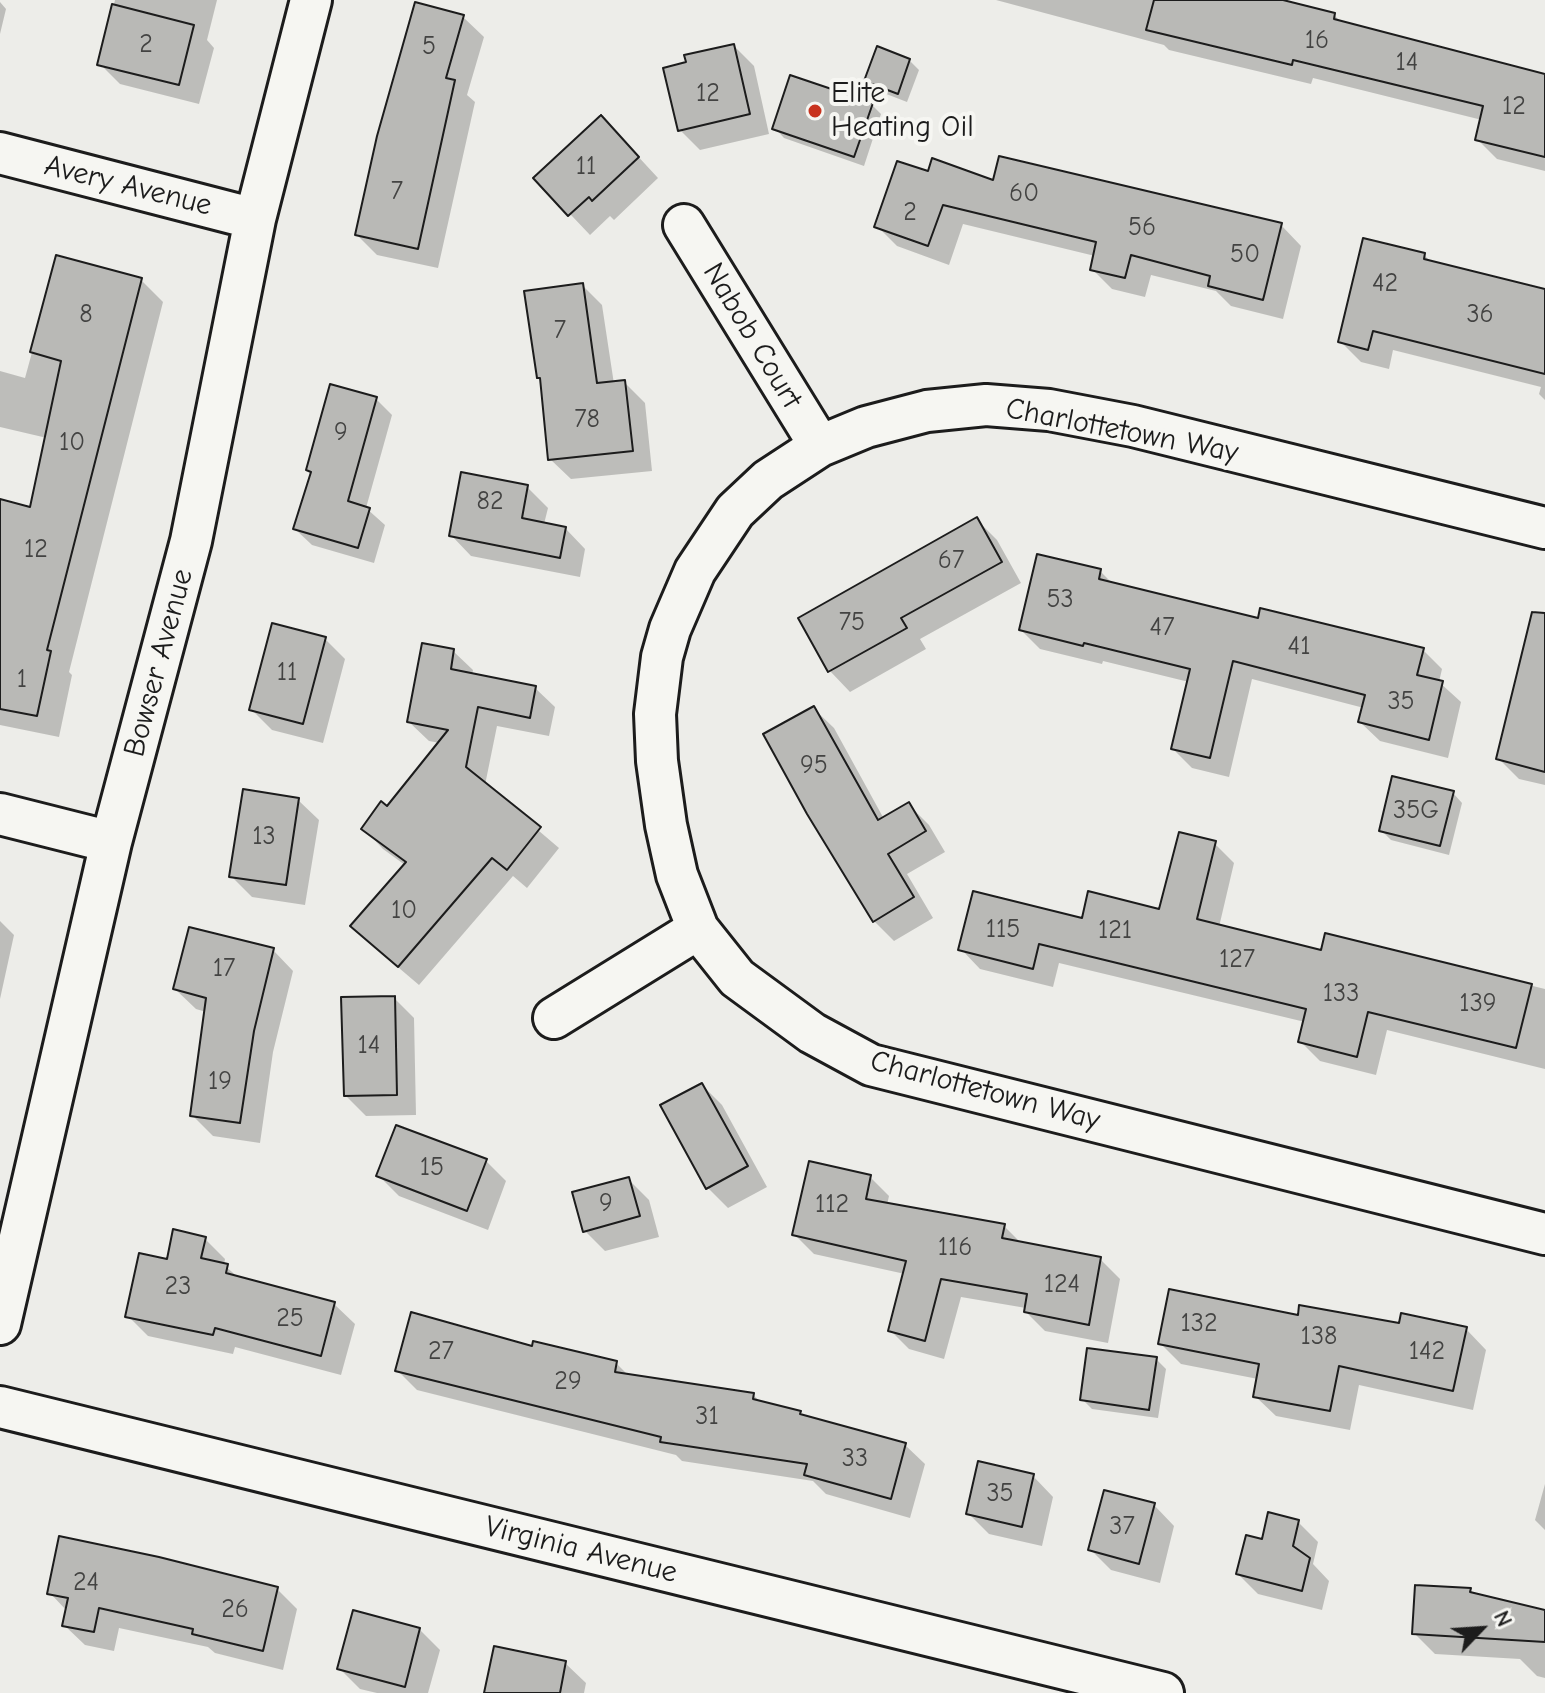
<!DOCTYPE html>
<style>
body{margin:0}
#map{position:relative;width:1545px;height:1693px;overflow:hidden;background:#edede9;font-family:"Comic Neue",sans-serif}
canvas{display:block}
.north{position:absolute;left:1441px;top:1589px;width:80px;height:80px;-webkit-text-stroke:6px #f6f6f2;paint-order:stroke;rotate:65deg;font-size:22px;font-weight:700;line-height:32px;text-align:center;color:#1c1c1c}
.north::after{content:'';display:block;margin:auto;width:28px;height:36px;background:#1c1c1c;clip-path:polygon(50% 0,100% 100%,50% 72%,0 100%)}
</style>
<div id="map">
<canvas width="1545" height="1693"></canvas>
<div class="north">N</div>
</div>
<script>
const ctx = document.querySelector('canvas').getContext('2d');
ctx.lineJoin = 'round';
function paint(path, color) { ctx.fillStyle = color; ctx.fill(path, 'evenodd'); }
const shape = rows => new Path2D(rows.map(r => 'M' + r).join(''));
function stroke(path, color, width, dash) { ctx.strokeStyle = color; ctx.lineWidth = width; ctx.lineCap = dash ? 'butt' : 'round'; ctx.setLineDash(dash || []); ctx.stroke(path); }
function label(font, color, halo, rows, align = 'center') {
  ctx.font = font + ' "Comic Neue",sans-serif'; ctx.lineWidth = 8; ctx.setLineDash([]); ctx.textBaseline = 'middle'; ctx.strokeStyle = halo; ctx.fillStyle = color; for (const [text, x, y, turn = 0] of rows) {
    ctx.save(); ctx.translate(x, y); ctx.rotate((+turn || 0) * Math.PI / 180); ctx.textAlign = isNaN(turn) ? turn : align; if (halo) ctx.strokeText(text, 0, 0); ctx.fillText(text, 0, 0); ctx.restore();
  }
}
paint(shape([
 [115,0,217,0,207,40,214,48,199,104,120,84,100,64],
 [996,0,1230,0,1334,15,1343,24,1545,75,1545,171,1497,159,1477,139,1482,120,1313,78,1311,84,1169,50,1164,45],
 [0,2,6,9,0,34],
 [463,17,484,37,467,95,475,102,438,268,377,255,357,235],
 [734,46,754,66,769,134,700,150,680,130],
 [909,60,919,70,907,102,876,90,866,80],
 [871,104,881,114,864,166,784,138,775,128],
 [621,138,658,178,614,220,610,216,590,235,536,178],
 [929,174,1281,225,1301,246,1283,319,1231,306,1216,291,1151,275,1145,297,1112,289,1092,269,1095,256,963,224,949,265,897,246,877,226],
 [1424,255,1432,263,1545,295,1545,400,1539,394,1541,387,1393,350,1389,369,1361,362,1340,341],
 [58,257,141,280,163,302,69,672,72,675,59,737,0,725,0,501,32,509,47,438,0,427,0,371,25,378],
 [582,285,602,305,614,384,624,382,645,403,652,471,571,479,550,459,542,380,539,378],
 [376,399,392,415,366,508,385,525,374,563,312,545,295,529,312,474,308,470],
 [527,487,548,508,544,524,565,528,585,549,580,577,471,556,451,535],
 [977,520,997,540,1021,583,920,639,926,649,850,692,830,671,800,619],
 [1100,571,1113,584,1259,620,1423,650,1442,669,1439,682,1461,702,1448,758,1380,741,1360,722,1364,708,1252,679,1229,777,1192,768,1173,749,1189,682,1103,661,1102,664,1040,649,1021,630],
 [325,639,345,659,323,743,272,730,251,709],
 [453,651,473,670,472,675,535,688,555,707,549,736,497,726,485,785,559,848,527,888,513,876,419,985,372,945,405,865,383,849,364,829,388,809,440,743,429,741,409,722],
 [1545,663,1545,785,1519,779,1499,759],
 [813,708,834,728,884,819,908,804,929,825,945,852,907,874,933,918,894,941,874,921],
 [1453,793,1462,803,1449,855,1391,840,1381,830],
 [298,800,319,820,305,905,252,897,231,876],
 [1214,843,1234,863,1219,927,1322,953,1326,935,1545,989,1545,1069,1387,1030,1376,1075,1320,1061,1300,1041,1305,1022,1059,963,1053,987,980,969,961,949,1083,920,1161,912],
 [0,921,14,935,0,999],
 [273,950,293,971,273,1052,260,1143,213,1136,192,1115,206,1012,196,1009,175,989],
 [394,998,414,1018,416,1115,366,1116,346,1096],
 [702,1085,722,1105,767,1187,728,1208,708,1188],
 [486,1161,506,1181,488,1230,399,1196,379,1176],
 [870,1177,889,1196,887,1205,1004,1226,1022,1244,1100,1259,1120,1279,1108,1343,1045,1331,1026,1312,1026,1308,961,1297,944,1359,909,1349,890,1330,905,1274,814,1254,795,1235],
 [628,1179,649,1200,659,1237,605,1251,585,1231],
 [204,1238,225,1259,224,1265,240,1279,334,1304,355,1324,341,1375,235,1347,233,1354,148,1336,128,1316,168,1262],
 [1299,1317,1466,1329,1486,1350,1473,1410,1359,1385,1350,1430,1276,1416,1255,1396,1258,1379,1181,1364,1160,1343],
 [534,1348,616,1363,629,1376,753,1395,762,1403,905,1445,925,1464,910,1518,826,1494,813,1481,682,1461,676,1455,417,1390,397,1370],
 [1156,1359,1166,1369,1158,1418,1092,1409,1082,1399],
 [1033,1476,1053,1497,1042,1546,989,1534,968,1513],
 [1545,1484,1545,1530,1535,1520],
 [1154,1505,1174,1526,1160,1583,1111,1570,1091,1550],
 [1298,1522,1318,1542,1313,1564,1329,1581,1322,1610,1258,1594,1238,1574,1263,1541],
 [277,1589,297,1609,283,1670,215,1653,208,1647,119,1628,114,1651,85,1645,64,1625,67,1611,50,1593],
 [1470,1590,1475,1595,1545,1612,1545,1678,1537,1676,1520,1659,1435,1654,1414,1633],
 [419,1629,440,1650,428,1693,377,1693,360,1689,339,1668],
 [565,1663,586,1683,584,1693,486,1693]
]), '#0003');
const building = shape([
 [1154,0,1283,0,1335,13,1334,19,1545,74,1545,157,1475,140,1483,106,1293,60,1292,65,1146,30,1154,0],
 [415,2,464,15,446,78,455,80,418,249,355,235,377,136,415,2],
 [112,4,194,25,179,85,97,65,112,4],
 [734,44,750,114,678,131,663,68,686,62,684,55,734,44],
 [877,46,910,59,898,94,864,81,877,46],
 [790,75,873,103,854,157,772,129,790,75],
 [601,115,639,157,592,201,589,197,568,216,533,178,601,115],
 [999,156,1282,223,1263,300,1208,286,1210,276,1131,255,1125,278,1090,270,1096,242,943,205,928,246,874,227,897,161,928,171,932,158,993,180,999,156],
 [1363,238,1425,253,1424,259,1545,289,1545,374,1373,331,1368,350,1338,342,1363,238],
 [56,255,142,278,47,650,51,651,37,716,0,709,0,499,30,507,61,361,30,352,56,255],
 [583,283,597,383,625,380,633,451,548,460,540,378,537,378,524,291,583,283],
 [330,384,377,397,348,501,370,508,358,548,293,529,311,472,306,470,330,384],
 [461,472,528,485,522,518,566,527,560,558,449,536,461,472],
 [977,517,1002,562,901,618,907,628,828,672,798,618,977,517],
 [1037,554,1101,569,1099,579,1258,618,1260,608,1424,648,1417,675,1443,681,1429,740,1358,722,1365,695,1233,661,1210,758,1171,749,1190,669,1084,643,1083,646,1019,630,1037,554],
 [1532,612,1545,613,1545,772,1496,759,1532,612],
 [272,623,326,637,303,724,249,710,272,623],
 [422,643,454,649,451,669,536,686,530,718,478,707,466,767,541,827,507,870,492,858,398,967,350,926,406,862,361,829,381,801,387,806,448,730,407,722,422,643],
 [814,706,878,820,909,802,926,831,888,854,914,897,873,922,807,814,763,734,814,706],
 [1392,776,1454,791,1440,846,1379,831,1392,776],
 [243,789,299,798,286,885,229,877,243,789],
 [1179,832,1216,841,1197,919,1321,950,1325,933,1532,984,1516,1048,1368,1012,1357,1057,1298,1042,1306,1009,1039,944,1033,969,958,950,973,891,1082,918,1088,891,1159,909,1179,832],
 [189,927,274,948,254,1031,240,1123,190,1116,206,998,173,989,189,927],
 [395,996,397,1095,344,1096,341,997,395,996],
 [702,1083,748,1166,706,1189,660,1105,702,1083],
 [396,1125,487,1159,467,1211,376,1176,396,1125],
 [809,1161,871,1175,866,1199,1005,1224,1002,1238,1101,1257,1089,1325,1024,1312,1027,1294,941,1279,925,1341,888,1331,906,1261,792,1235,809,1161],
 [629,1177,640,1216,583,1232,572,1192,629,1177],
 [173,1229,206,1237,201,1258,228,1264,226,1273,335,1302,321,1356,215,1328,213,1335,125,1317,139,1253,167,1259,173,1229],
 [1169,1289,1298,1315,1299,1305,1399,1323,1401,1313,1467,1327,1453,1391,1339,1366,1330,1411,1253,1397,1259,1364,1158,1344,1169,1289],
 [411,1312,532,1346,533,1341,617,1361,615,1372,754,1393,753,1399,801,1411,800,1414,906,1443,891,1499,804,1475,807,1464,660,1442,661,1437,395,1371,411,1312],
 [1087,1348,1157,1357,1149,1410,1080,1400,1087,1348],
 [978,1461,1034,1474,1022,1527,966,1514,978,1461],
 [1104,1490,1155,1503,1139,1564,1088,1550,1104,1490],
 [1268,1512,1299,1520,1293,1546,1310,1558,1302,1591,1236,1574,1246,1535,1262,1539,1268,1512],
 [59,1536,159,1557,278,1587,263,1651,192,1634,193,1629,99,1608,94,1632,62,1626,68,1598,47,1594,59,1536],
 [1415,1585,1471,1588,1470,1592,1545,1610,1545,1642,1412,1634,1415,1585],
 [353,1610,420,1628,405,1687,337,1669,353,1610],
 [494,1646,566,1661,560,1693,484,1693,494,1646]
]);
paint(building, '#b9b9b6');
stroke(building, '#1c1c1c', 2);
const minor = shape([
 [0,153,255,219],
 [684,225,820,446],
 [1545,528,1133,426,1049,410,986,405,927,411,866,427,820,446,768,480,735,511,695,571,670,629,662,657,655,714,657,761,666,825,677,875,698,929,737,978,812,1033,871,1065,1545,1234],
 [0,814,111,842],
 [554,1018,698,929],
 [0,1324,111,842,191,541,255,219,311,0],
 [0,1407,1163,1693]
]);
stroke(minor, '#1c1c1c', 46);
stroke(minor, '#f6f6f2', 40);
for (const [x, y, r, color] of [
 [815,111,8,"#c8321e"]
]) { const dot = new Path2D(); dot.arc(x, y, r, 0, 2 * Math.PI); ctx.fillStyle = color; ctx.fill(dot); stroke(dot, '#f6f6f2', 3); }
label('26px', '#434342', null, [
 ["16",1317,41],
 ["2",146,45],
 ["5",429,47],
 ["14",1407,63],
 ["12",708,94],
 ["12",1514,107],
 ["11",586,167],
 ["7",397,192],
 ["60",1024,194],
 ["2",910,213],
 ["56",1142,228],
 ["50",1245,255],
 ["42",1385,284],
 ["8",86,315],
 ["36",1480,315],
 ["7",560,331],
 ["78",587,420],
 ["9",341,433],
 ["10",72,443],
 ["82",490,502],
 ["12",36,550],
 ["67",951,561],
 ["53",1060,600],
 ["75",852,623],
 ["47",1162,628],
 ["41",1299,647],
 ["11",287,673],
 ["1",22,680],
 ["35",1401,702],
 ["95",814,766],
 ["35G",1416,811],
 ["13",264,837],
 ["10",404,911],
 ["115",1003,930],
 ["121",1115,931],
 ["127",1237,960],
 ["17",224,969],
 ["133",1341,994],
 ["139",1478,1004],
 ["14",369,1046],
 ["19",220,1082],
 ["15",432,1168],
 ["9",606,1204],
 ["112",832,1205],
 ["116",955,1248],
 ["124",1062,1285],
 ["23",178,1287],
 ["25",290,1319],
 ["132",1199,1324],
 ["138",1319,1337],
 ["27",441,1352],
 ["142",1427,1352],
 ["29",568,1382],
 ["31",707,1417],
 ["33",855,1459],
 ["35",1000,1494],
 ["37",1122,1527],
 ["24",86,1583],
 ["26",235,1610]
]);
label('30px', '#1c1c1c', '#f6f6f2', [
 ["Elite",831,94],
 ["Heating Oil",831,128]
], 'left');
label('30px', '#1c1c1c', '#f6f6f2', [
 ["Avery Avenue",128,186,14],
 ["Nabob Court",752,336,59],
 ["Charlottetown Way",1122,431,11],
 ["Bowser Avenue",159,663,-75],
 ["Charlottetown Way",985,1091,15],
 ["Virginia Avenue",581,1550,14]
]);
</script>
